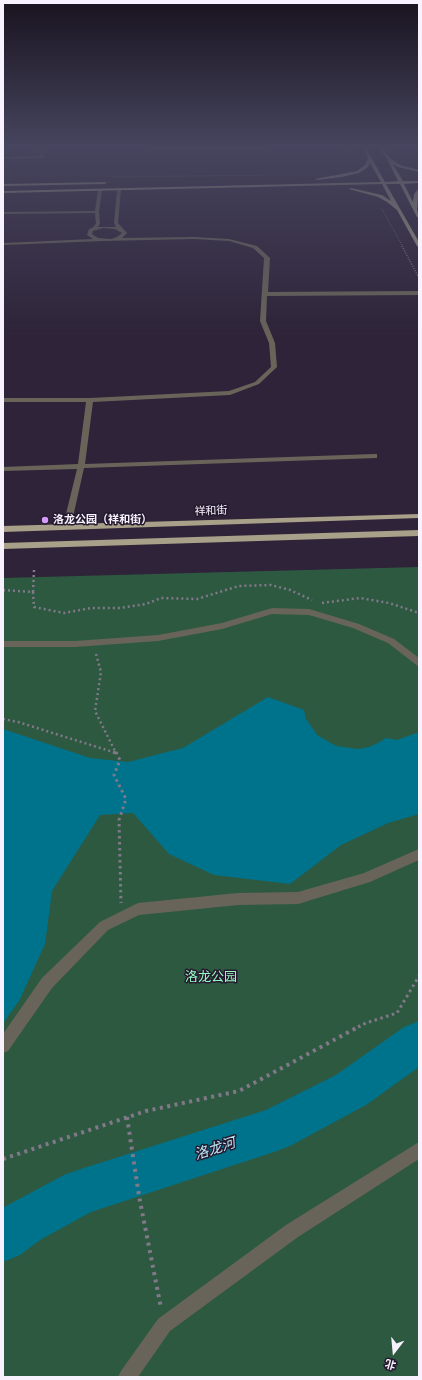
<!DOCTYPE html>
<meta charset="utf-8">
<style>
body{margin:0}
#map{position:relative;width:422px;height:1380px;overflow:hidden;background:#2e2338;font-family:Raleway,"Noto Sans SC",sans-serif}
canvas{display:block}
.frame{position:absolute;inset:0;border:4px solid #f7f2fd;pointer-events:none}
.north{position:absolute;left:374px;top:1332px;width:40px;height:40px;-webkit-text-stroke:3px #24192e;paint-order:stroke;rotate:196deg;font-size:11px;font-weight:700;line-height:16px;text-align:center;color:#f7f2fd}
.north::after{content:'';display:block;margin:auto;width:14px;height:18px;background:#f7f2fd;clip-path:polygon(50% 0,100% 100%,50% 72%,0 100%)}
</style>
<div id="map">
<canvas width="422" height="1380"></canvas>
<div class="frame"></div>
<div class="north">北</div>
</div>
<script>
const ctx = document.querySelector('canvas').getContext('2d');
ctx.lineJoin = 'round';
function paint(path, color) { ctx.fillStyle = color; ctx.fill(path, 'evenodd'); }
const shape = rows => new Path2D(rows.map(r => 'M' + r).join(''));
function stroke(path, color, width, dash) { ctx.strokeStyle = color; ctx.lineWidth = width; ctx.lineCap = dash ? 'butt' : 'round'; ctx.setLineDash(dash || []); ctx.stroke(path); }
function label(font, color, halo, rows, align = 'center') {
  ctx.font = font + ' Raleway,"Noto Sans SC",sans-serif'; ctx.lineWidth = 3; ctx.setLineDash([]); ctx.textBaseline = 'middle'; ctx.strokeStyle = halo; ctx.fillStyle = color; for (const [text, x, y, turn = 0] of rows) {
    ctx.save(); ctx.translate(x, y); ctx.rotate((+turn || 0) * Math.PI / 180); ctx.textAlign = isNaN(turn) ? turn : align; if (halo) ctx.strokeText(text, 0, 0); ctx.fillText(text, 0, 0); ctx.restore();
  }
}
paint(shape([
 [419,567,419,1377,3,1377,3,578]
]), '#2e5941');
paint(shape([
 [268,697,304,710,306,719,317,735,336,746,358,749,369,747,378,743,386,738,397,740,419,732,419,814,388,823,341,845,290,884,214,875,169,854,133,813,100,815,52,891,45,944,19,1001,3,1023,3,729,90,758,128,762,183,748]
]), '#00738c');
paint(shape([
 [419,1021,419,1067,366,1105,290,1146,274,1152,91,1212,40,1240,20,1255,3,1262,3,1208,6,1206,64,1175,81,1169,266,1110,336,1075,404,1027,419,1021]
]), '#00738c');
stroke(shape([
 [347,148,356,163],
 [113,177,268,175],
 [382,209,403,247]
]), '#81798a', 1, [1, 1.5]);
stroke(shape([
 [402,246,419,278]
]), '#81798a', 1.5, [1, 1.5]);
stroke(shape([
 [3,590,33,592,34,607,64,613,91,608,119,608,146,604,161,598,197,599,239,586,271,585,290,590,312,600],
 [33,592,34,570],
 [322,603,360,598,389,603,419,613],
 [96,654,101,672,95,711,116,753],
 [3,719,18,722,116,753]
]), '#81798a', 2.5, [2, 3]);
stroke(shape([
 [113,752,116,753],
 [116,752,120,760,114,775,126,799,119,820,121,903],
 [358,1027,366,1023,397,1013,419,976]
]), '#81798a', 3, [2.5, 3.5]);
stroke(shape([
 [127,1117,139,1196,161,1308],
 [3,1159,146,1111,239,1091,360,1026]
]), '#81798a', 4, [3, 4.5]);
paint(shape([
 [39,148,43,148,42,150,45,158,3,159,3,157,41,156,38,150,39,148],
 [149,148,267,148,269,149,151,151,149,148],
 [100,189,102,190,99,212,100,224,98,227,116,227,114,223,117,190,119,189,121,190,118,223,127,233,122,238,194,237,229,239,257,246,270,258,268,292,419,291,419,295,267,296,266,321,275,343,277,367,259,384,230,395,93,402,85,464,374,454,377,454,377,458,84,468,71,526,67,529,63,526,77,469,3,471,3,467,78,464,86,402,3,402,3,398,90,398,229,391,255,382,271,367,269,343,260,321,264,258,253,248,229,241,194,239,103,241,3,245,3,243,93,239,87,235,89,229,92,228,96,224,95,213,3,214,3,212,95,211,98,190,100,189],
 [103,228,115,229,122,233,117,237,111,239,98,238,92,234,93,231,103,228],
 [272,608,309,609,359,624,394,639,419,658,419,667,388,643,353,628,309,615,272,614,222,629,158,641,75,647,3,647,3,641,75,641,158,635,222,623,272,608],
 [419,849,419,860,370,882,298,904,238,905,139,915,108,930,52,988,8,1051,3,1053,3,1034,42,978,100,922,138,903,238,893,298,892,364,873,419,849],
 [419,1142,419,1159,298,1237,170,1331,138,1377,118,1377,121,1371,158,1319,286,1225,419,1142]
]), '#696459');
paint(shape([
 [362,148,366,148,385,182,398,181,386,157,378,148,382,148,390,158,400,165,419,170,419,172,398,167,393,164,403,181,419,181,419,183,404,184,413,202,414,194,419,188,417,209,419,218,417,217,400,184,386,184,419,242,419,247,417,246,397,210,387,202,378,197,349,189,351,188,382,195,391,201,382,184,3,193,3,191,381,182,370,163,368,167,359,173,342,177,317,180,315,179,357,171,365,165,368,158,362,148],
 [107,182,105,184,3,186,3,184,107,182],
 [419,514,419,518,3,532,3,526,419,514],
 [419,530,419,536,3,549,3,543,419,530]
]), '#a9a089');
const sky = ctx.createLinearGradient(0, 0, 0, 341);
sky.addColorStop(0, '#19131f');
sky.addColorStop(0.43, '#46455e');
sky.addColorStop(1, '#46455e00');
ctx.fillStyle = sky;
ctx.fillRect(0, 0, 422, 341);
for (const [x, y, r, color] of [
 [45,520,4,"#d59bfa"]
]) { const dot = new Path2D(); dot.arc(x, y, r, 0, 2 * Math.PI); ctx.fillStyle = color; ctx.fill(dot); stroke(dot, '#24192e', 1.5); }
label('11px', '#f7f2fd', '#24192e', [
 ["祥和街",211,511,-2]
]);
label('bold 11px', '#f7f2fd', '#24192e', [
 ["洛龙公园（祥和街）",53,520]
], 'left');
label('13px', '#97fcc3', '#24192e', [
 ["洛龙公园",211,977]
]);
label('italic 14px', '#bde9f7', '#24192e', [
 ["洛龙河",215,1149,-18]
]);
</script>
